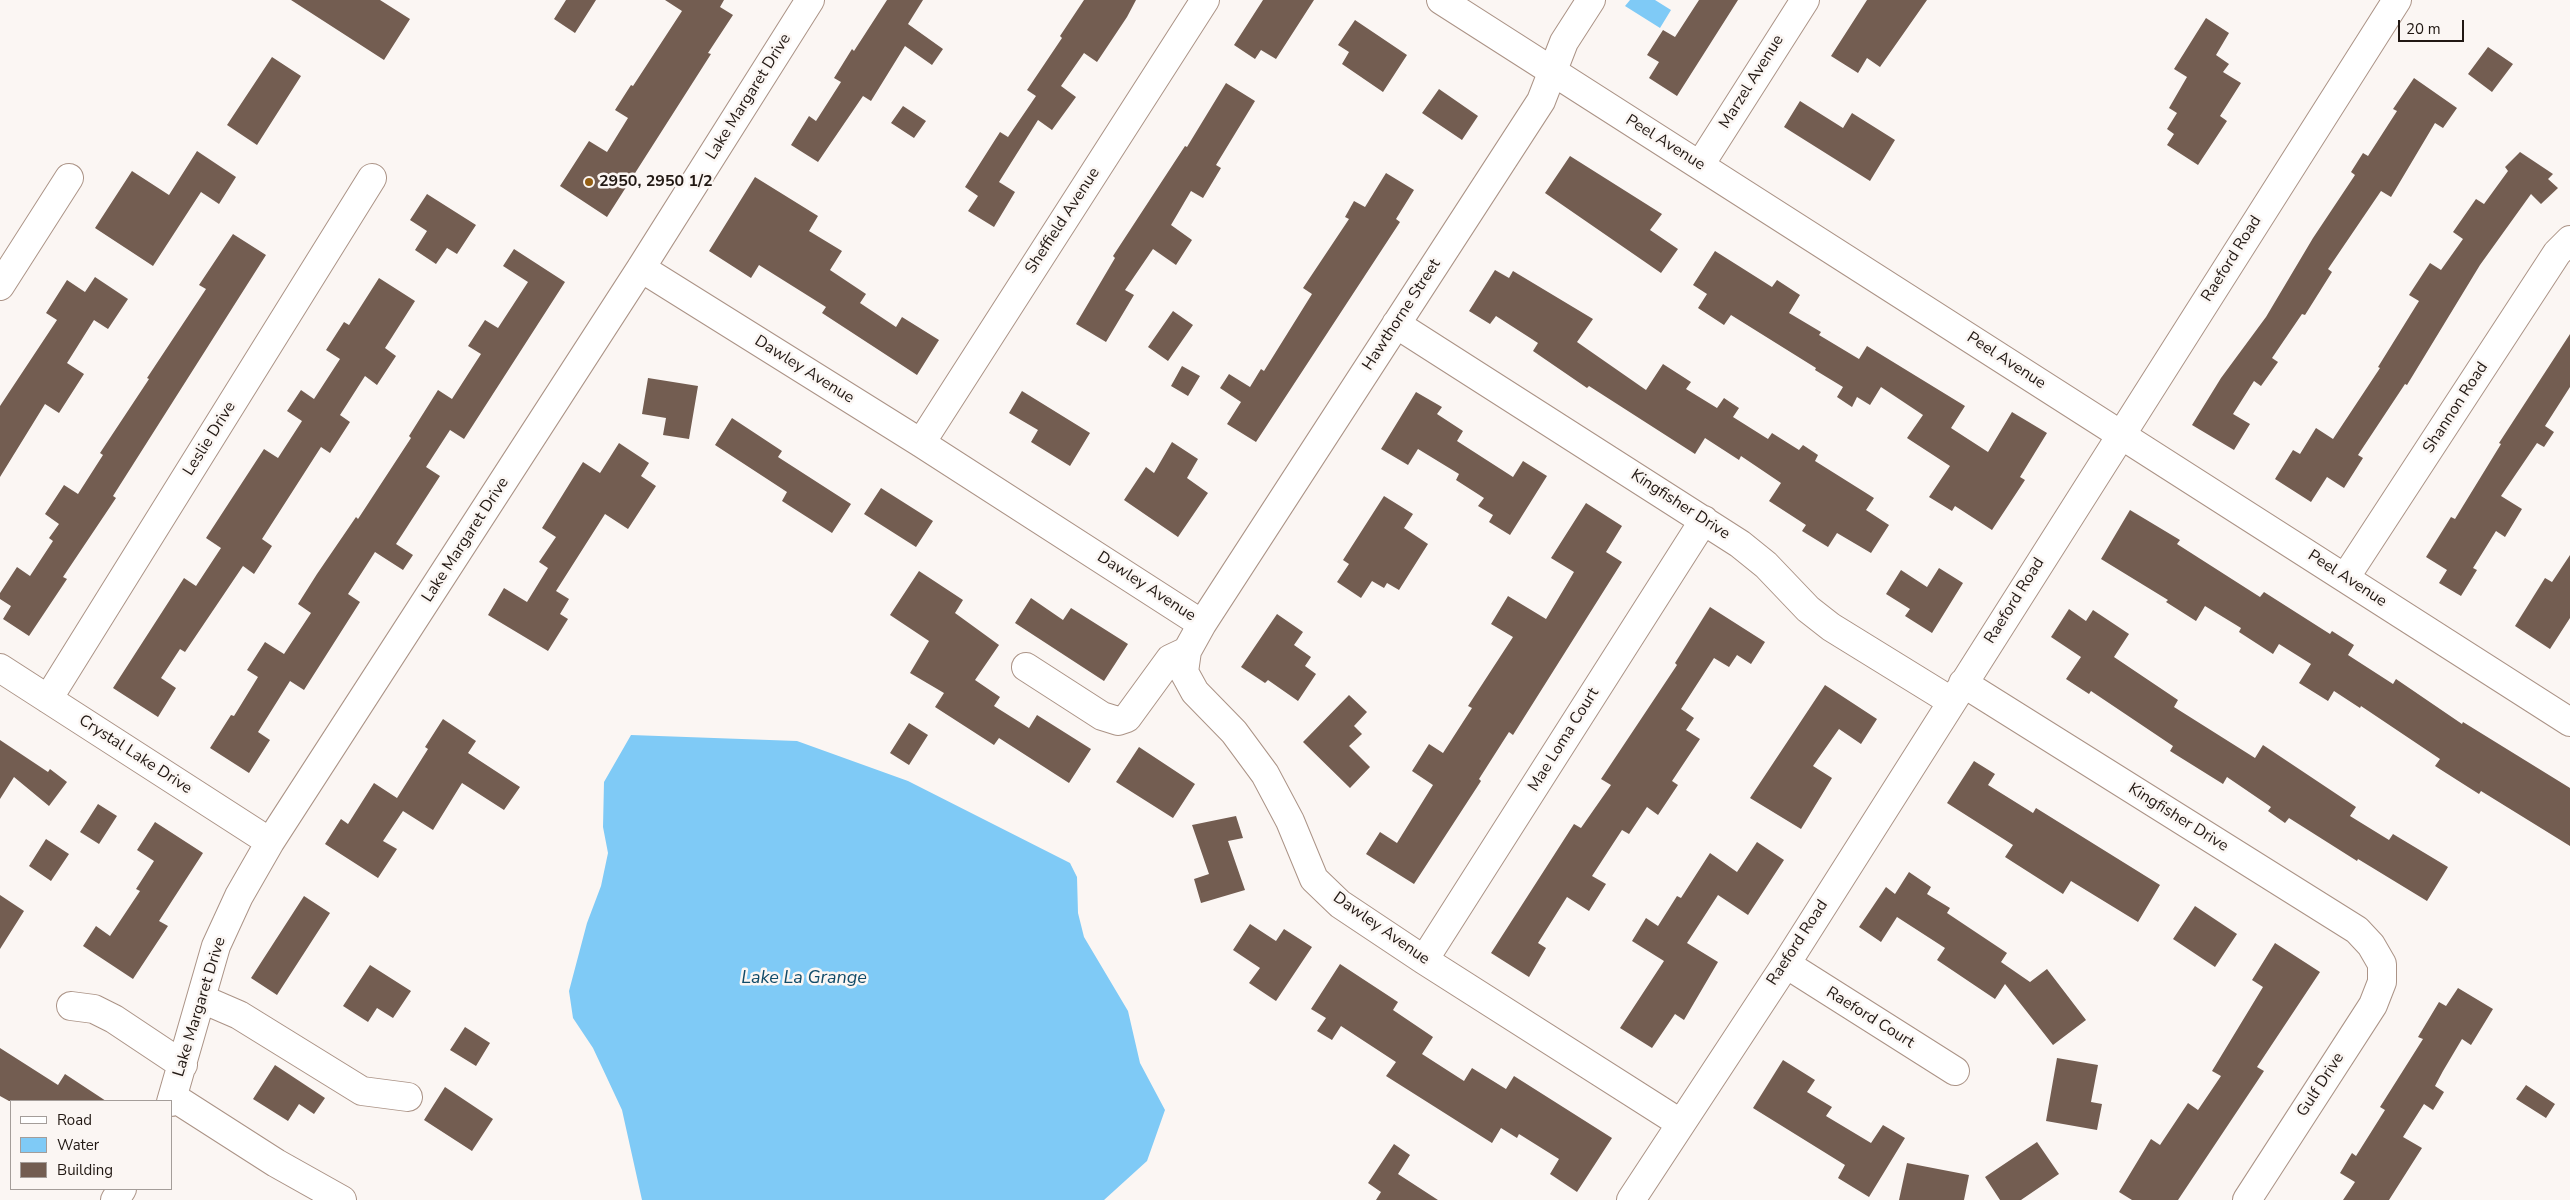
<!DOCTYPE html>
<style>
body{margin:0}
#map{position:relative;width:2570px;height:1200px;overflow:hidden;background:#fbf6f3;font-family:"Nunito Sans",sans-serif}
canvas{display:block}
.legend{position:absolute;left:10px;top:1100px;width:162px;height:90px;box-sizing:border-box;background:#fbf6f3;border:1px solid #a49d99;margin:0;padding:6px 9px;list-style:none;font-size:15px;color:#211813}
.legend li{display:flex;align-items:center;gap:10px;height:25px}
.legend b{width:25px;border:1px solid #a49d99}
.scale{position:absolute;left:2398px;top:20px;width:66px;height:22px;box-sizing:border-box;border:2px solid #211813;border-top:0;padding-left:6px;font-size:15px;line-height:18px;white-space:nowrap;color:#211813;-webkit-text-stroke:4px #fbf6f3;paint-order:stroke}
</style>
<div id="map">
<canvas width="2570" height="1200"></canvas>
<ul class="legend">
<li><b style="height:6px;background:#fff"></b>Road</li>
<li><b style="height:14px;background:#7fcaf6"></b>Water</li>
<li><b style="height:14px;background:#735d51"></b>Building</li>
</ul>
<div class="scale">20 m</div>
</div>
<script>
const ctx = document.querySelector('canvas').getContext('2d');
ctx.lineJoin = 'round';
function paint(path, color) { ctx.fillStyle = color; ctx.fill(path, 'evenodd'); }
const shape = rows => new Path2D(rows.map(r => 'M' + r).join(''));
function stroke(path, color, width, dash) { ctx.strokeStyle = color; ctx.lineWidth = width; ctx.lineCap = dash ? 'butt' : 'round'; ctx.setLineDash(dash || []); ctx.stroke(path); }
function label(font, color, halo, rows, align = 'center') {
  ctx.font = font + ' "Nunito Sans",sans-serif'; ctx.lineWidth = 5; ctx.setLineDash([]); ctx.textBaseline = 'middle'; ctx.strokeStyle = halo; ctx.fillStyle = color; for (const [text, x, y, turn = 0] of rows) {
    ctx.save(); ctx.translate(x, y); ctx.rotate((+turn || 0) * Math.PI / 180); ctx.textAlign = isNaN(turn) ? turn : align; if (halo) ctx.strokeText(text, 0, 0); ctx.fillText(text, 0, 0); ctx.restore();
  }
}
paint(shape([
 [1630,0,1655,0,1671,10,1660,28,1625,6],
 [631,735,797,741,908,781,1070,863,1077,877,1078,913,1084,937,1128,1011,1140,1063,1165,1110,1147,1161,1104,1200,642,1200,622,1110,593,1048,573,1018,569,991,587,923,601,886,608,853,603,827,604,782]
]), '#7fcaf6');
paint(shape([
 [291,0,380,0,410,19,384,60],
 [566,0,596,0,575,33,554,19],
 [665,0,724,0,720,7,733,15,708,53,711,54,607,217,560,186,589,141,607,152,628,118,615,110,631,85,633,86,682,11],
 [887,0,923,0,908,24,943,49,932,65,905,46,871,101,863,96,818,162,791,145,809,116,816,121,841,82,834,78,852,49,854,51],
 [1084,0,1136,0,1127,17,1097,62,1084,53,1061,86,1076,97,1052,130,1038,120,999,182,1015,192,994,227,968,211,978,196,965,187,1000,132,1008,137,1036,96,1027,90,1062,38,1060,36],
 [1263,0,1314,0,1276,59,1261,50,1255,59,1234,45],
 [1699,0,1738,0,1677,96,1649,78,1659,62,1647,55,1663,30,1675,37],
 [1867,0,1927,0,1880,67,1867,58,1858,73,1831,56],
 [2206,18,2229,33,2216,55,2229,64,2223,72,2241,83,2220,116,2227,121,2198,165,2167,145,2174,134,2167,129,2177,113,2169,108,2187,77,2174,69],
 [1355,20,1407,55,1383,92,1342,64,1349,52,1338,45],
 [2488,47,2513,64,2492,92,2468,74],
 [272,57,301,76,257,145,227,125],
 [2414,78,2457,108,2443,128,2435,123,2391,197,2381,191,2328,269,2332,272,2305,315,2302,314,2272,358,2278,362,2261,386,2254,381,2233,414,2250,424,2234,450,2192,425,2221,378,2266,317,2313,238,2355,175,2351,172,2363,153,2368,156,2397,111,2393,109],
 [1226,83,1255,101,1216,165,1221,168,1203,198,1191,191,1171,225,1192,240,1176,265,1153,249,1125,290,1134,295,1106,342,1076,324,1115,258,1113,256,1185,146,1187,147],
 [1439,89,1478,116,1462,140,1422,113],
 [1800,101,1843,128,1852,113,1895,140,1870,181,1784,127],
 [903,106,926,121,914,138,891,123],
 [197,151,236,177,219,204,201,192,153,266,95,228,132,171,169,195],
 [2520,152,2553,174,2548,179,2558,188,2541,204,2531,194,2480,265,2407,385,2405,384,2358,455,2363,458,2344,488,2327,477,2311,502,2275,479,2293,450,2300,454,2316,428,2333,439,2380,368,2378,367,2419,301,2409,295,2430,263,2441,270,2463,239,2453,232,2476,199,2484,204,2508,171,2505,167],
 [1570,156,1662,214,1650,230,1678,249,1661,273,1545,193],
 [1386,173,1414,190,1396,219,1400,222,1256,442,1227,424,1241,402,1220,388,1229,374,1250,387,1261,369,1264,371,1312,294,1303,288,1349,219,1345,217,1354,201,1365,207],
 [755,177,818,216,809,231,842,251,830,270,866,294,860,303,896,327,902,317,939,340,917,375,822,313,826,307,759,265,751,278,709,251],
 [427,194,476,225,457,254,447,248,436,264,415,250,427,231,410,220],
 [233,234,266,255,113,496,116,498,63,577,67,579,29,636,3,619,11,606,0,599,0,593,17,567,30,576,53,541,49,538,59,524,45,514,64,485,78,494,103,455,100,453,149,379,147,378,206,289,199,285],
 [514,249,565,282,464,439,450,430,426,467,440,476,396,544,413,555,403,570,375,552,348,594,360,602,304,690,290,681,258,732,270,740,249,773,210,748,231,715,234,716,258,677,247,670,265,642,284,654,311,613,298,604,317,574,356,517,358,519,411,438,409,436,438,390,452,399,481,354,468,346,485,320,498,328,528,282,503,266],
 [1715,251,1772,287,1777,280,1800,295,1789,313,1821,332,1819,335,1859,359,1867,346,1965,406,1951,428,1988,452,2012,412,2047,433,2020,477,2025,480,1992,530,1955,506,1952,511,1929,497,1950,466,1907,438,1923,415,1881,387,1870,405,1857,397,1852,407,1837,397,1843,387,1815,370,1816,368,1731,315,1724,325,1698,308,1707,294,1693,285],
 [1495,270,1509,278,1513,271,1593,319,1577,342,1646,390,1663,364,1691,382,1686,389,1717,408,1724,398,1739,408,1733,417,1768,439,1772,433,1799,450,1803,445,1818,455,1815,461,1874,498,1866,510,1889,525,1871,553,1837,533,1828,547,1802,531,1806,525,1769,501,1781,483,1741,456,1739,460,1705,438,1695,454,1589,386,1587,388,1533,351,1538,343,1496,316,1490,324,1469,311],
 [95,277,128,299,108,329,94,320,67,363,84,374,59,413,45,404,0,477,0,406,57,320,46,313,67,280,85,292],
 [379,278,415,301,385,348,396,356,377,385,365,376,340,415,350,422,330,453,321,447,262,539,272,546,254,574,243,566,185,652,180,649,161,678,176,688,158,717,113,688,184,578,196,586,221,548,206,538,264,449,278,458,302,421,287,411,301,390,314,399,340,359,326,350,344,322,349,325],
 [1173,311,1193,325,1168,361,1148,347],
 [2570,334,2570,387,2545,426,2554,432,2544,447,2537,443,2501,496,2522,509,2505,537,2496,531,2473,568,2477,570,2461,596,2439,583,2447,570,2426,557,2451,517,2455,519,2501,444,2499,443],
 [1182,366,1200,376,1188,396,1171,386],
 [648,378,698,386,689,439,663,435,666,418,642,414],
 [1022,391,1090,433,1070,466,1031,442,1038,430,1009,413],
 [1416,392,1442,407,1437,414,1463,431,1457,441,1513,477,1523,461,1547,476,1510,535,1489,522,1493,515,1478,506,1484,498,1456,480,1459,474,1418,449,1408,465,1381,449],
 [732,418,782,451,778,457,851,504,832,533,782,501,787,492,715,445],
 [1172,442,1198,459,1187,478,1208,493,1178,537,1124,500,1146,467,1154,473],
 [619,443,649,463,641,476,656,486,628,529,605,514,556,591,569,599,560,614,568,619,548,651,488,615,504,588,527,602,548,568,539,562,556,537,542,528,583,462,600,473],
 [881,488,933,521,916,547,864,514],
 [1384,496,1413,514,1404,528,1428,544,1399,590,1387,583,1384,588,1372,581,1361,598,1337,582,1349,564,1343,560],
 [1586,503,1622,526,1606,552,1622,562,1513,735,1509,732,1479,779,1481,781,1414,884,1366,854,1380,832,1397,843,1433,785,1412,771,1429,744,1443,753,1472,708,1468,706,1513,637,1491,624,1508,596,1546,619,1574,572,1551,558],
 [2130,510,2180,540,2177,544,2260,597,2264,592,2330,634,2332,631,2354,645,2348,655,2393,684,2396,679,2462,724,2463,722,2570,788,2570,846,2481,791,2479,794,2435,766,2440,759,2361,706,2360,708,2334,691,2328,701,2299,683,2311,664,2279,644,2273,654,2239,632,2241,628,2205,606,2196,621,2166,602,2168,600,2101,559],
 [2570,555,2570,618,2550,649,2515,626,2545,578,2552,582],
 [1939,568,1963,583,1932,633,1905,616,1910,609,1886,594,1901,570,1927,587],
 [919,571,963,600,955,613,999,645,975,680,1000,697,994,706,1029,728,1037,715,1091,749,1069,783,999,738,994,745,935,707,944,693,910,673,929,641,890,615],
 [1031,598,1063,620,1071,608,1128,644,1104,681,1015,623],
 [1710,607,1765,642,1751,664,1737,655,1729,667,1714,658,1681,709,1694,718,1686,730,1700,739,1672,781,1678,785,1658,815,1647,807,1629,834,1622,830,1592,876,1606,884,1589,911,1567,897,1538,943,1546,948,1529,977,1491,953,1574,824,1581,828,1611,785,1601,779,1677,665,1675,663],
 [2069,609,2086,621,2093,610,2129,634,2114,657,2178,700,2174,707,2255,758,2263,745,2356,807,2350,816,2389,840,2393,834,2448,867,2427,901,2358,859,2357,861,2289,818,2285,823,2268,811,2271,807,2227,777,2223,784,2170,751,2173,746,2091,691,2089,694,2066,679,2081,657,2051,637],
 [1277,614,1303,632,1294,645,1311,657,1305,666,1316,674,1298,701,1268,680,1265,683,1241,667],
 [1825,685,1877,719,1861,744,1839,729,1813,766,1832,778,1801,829,1750,798],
 [1349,695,1367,712,1354,726,1362,734,1349,746,1370,767,1350,788,1303,742],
 [443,719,476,741,468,753,520,787,504,810,462,783,433,830,403,811,383,841,397,849,378,878,325,844,341,819,348,824,374,783,397,798,428,749,425,747],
 [909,723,928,735,909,765,890,753],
 [0,740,48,772,50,769,67,782,49,806,14,777,0,799],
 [1139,747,1195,784,1173,818,1116,782],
 [1974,761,1995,774,1988,785,2033,813,2036,808,2160,885,2138,922,2071,881,2063,894,2005,857,2013,845,1947,803],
 [98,804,117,816,99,844,80,832],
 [1236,816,1243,838,1228,841,1245,890,1201,903,1194,879,1209,874,1192,825],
 [155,822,203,853,159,921,168,926,133,979,83,946,96,926,110,936,140,891,136,889,154,861,137,850],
 [46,839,69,854,51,881,29,866],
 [1757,842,1784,860,1748,915,1718,895,1687,943,1718,962,1684,1020,1675,1014,1652,1048,1620,1028,1664,961,1632,941,1646,918,1658,926,1677,896,1681,898,1710,853,1737,872],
 [1909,872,1931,887,1927,894,1950,908,1947,913,2007,953,2001,962,2030,982,2047,969,2086,1020,2053,1045,2005,984,1995,999,1937,960,1945,948,1897,917,1881,942,1859,927,1886,887,1895,894],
 [0,895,24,911,0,949],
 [304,896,330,913,277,995,251,978],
 [2195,906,2237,934,2215,967,2173,939],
 [1250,924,1276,941,1284,929,1312,947,1276,1001,1249,983,1260,968,1233,950],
 [2275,943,2320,972,2257,1067,2264,1071,2178,1200,2132,1200,2119,1192,2151,1139,2160,1145,2188,1103,2198,1110,2221,1076,2212,1071,2263,987,2252,980],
 [1340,964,1398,1002,1393,1010,1433,1037,1422,1054,1464,1081,1472,1068,1506,1089,1514,1076,1612,1138,1577,1192,1550,1174,1559,1159,1519,1134,1517,1138,1501,1128,1492,1143,1386,1076,1396,1062,1341,1026,1332,1040,1317,1031,1326,1018,1311,1009],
 [370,965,411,991,393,1018,377,1008,368,1022,343,1006],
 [2458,988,2493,1009,2471,1045,2462,1039,2443,1071,2435,1086,2444,1092,2433,1110,2424,1104,2403,1137,2422,1148,2389,1200,2343,1200,2355,1182,2340,1173,2352,1153,2356,1156,2385,1110,2380,1107,2423,1039,2418,1037,2439,1002,2446,1006],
 [465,1027,490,1043,476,1066,450,1050],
 [0,1048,58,1085,65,1074,106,1101,9,1101,0,1096],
 [2057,1058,2098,1065,2091,1102,2102,1104,2097,1130,2046,1121],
 [1783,1060,1815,1080,1807,1092,1832,1107,1826,1116,1871,1143,1883,1125,1905,1138,1869,1197,1838,1178,1845,1165,1753,1108],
 [275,1065,325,1098,314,1114,299,1104,288,1121,253,1099],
 [2526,1085,2555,1104,2546,1118,2516,1099],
 [445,1087,493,1119,472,1151,424,1120],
 [2037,1142,2059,1174,2021,1200,2000,1200,1985,1177],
 [1394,1144,1410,1155,1398,1174,1438,1200,1376,1200,1381,1192,1368,1183],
 [1907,1163,1969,1175,1964,1200,1899,1200]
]), '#735d51');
const minor = shape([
 [1441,0,2570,722],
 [1591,0,1564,42,1541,101,1202,624,1187,651,1184,672,1195,692,1234,732,1265,774,1290,821,1314,879,1340,904,1424,960,1680,1123],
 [1700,165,1805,0],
 [641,268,921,443,1202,624],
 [0,286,69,178],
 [1396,324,1740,544,1766,565,1808,609,1831,627,1951,701],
 [921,443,1205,0],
 [2345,578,2557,253,2570,240],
 [1026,667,1102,716,1118,721,1127,718,1170,659,1187,651],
 [0,668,270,842],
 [1963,683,2357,930,2371,945,2382,964,2382,982,2373,1005,2247,1200],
 [48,699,372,178],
 [1424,960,1704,520],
 [1786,964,1955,1071],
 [202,999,239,1015,362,1091,408,1097],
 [71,1006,94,1009,114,1019,183,1065],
 [173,1097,276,1163,342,1200],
 [171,1102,216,946,239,896,270,842,641,268,810,0],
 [115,1200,122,1189],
 [1631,1200,1786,964,2397,0]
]);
stroke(minor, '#ab9386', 30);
stroke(minor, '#fff', 28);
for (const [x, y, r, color] of [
 [589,182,5,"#935e13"]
]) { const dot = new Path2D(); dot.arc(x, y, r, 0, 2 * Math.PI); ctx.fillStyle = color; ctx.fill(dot); stroke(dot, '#fbf6f3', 2); }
label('16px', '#211813', '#fbf6f3', [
 ["Marzel Avenue",1752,82,-58],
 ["Lake Margaret Drive",749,97,-58],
 ["Peel Avenue",1665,143,32],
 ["Sheffield Avenue",1063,221,-57],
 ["Raeford Road",2232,259,-58],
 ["Hawthorne Street",1402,315,-57],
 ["Peel Avenue",2006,361,33],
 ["Dawley Avenue",804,370,32],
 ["Shannon Road",2456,408,-57],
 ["Leslie Drive",210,439,-58],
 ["Kingfisher Drive",1680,505,33],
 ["Lake Margaret Drive",466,540,-57],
 ["Peel Avenue",2347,579,33],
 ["Dawley Avenue",1146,587,33],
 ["Raeford Road",2015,601,-58],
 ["Mae Loma Court",1564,740,-58],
 ["Crystal Lake Drive",135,755,33],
 ["Kingfisher Drive",2178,818,32],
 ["Dawley Avenue",1381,929,35],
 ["Raeford Road",1798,943,-57],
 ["Lake Margaret Drive",200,1007,-73],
 ["Raeford Court",1870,1018,32],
 ["Gulf Drive",2321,1085,-57]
]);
label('bold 16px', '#211813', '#fbf6f3', [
 ["2950, 2950 1/2",599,182]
], 'left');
label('italic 18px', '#104b69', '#fbf6f3', [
 ["Lake La Grange",804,979]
]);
</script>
